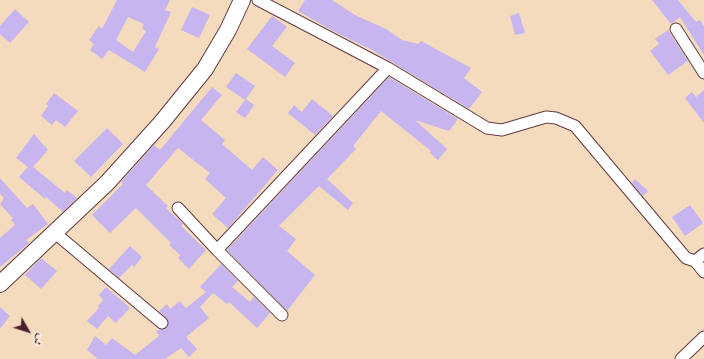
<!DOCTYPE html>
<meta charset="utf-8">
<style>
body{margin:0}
#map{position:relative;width:704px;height:359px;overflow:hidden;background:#f4dbbe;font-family:Vollkorn,Amiri,serif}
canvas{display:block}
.north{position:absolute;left:8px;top:311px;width:40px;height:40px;-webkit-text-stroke:3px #fcf5e5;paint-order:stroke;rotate:129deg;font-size:11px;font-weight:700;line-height:16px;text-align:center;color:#4a1f2b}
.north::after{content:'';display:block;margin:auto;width:14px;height:18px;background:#4a1f2b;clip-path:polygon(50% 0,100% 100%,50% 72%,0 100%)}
</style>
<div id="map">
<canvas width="704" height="359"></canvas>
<div class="north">ش</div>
</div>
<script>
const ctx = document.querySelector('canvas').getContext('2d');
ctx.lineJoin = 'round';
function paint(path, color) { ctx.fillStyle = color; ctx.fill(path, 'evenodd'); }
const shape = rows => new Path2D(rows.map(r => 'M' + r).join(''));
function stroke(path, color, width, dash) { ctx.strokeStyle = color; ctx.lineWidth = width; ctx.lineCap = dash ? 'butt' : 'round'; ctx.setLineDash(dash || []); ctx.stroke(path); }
paint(shape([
 [117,0,170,0,165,10,171,12,155,47,159,49,145,72,109,50,102,59,90,50,94,44,89,40,99,26,102,29],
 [128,17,144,24,142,29,146,31,133,52,116,40],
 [305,0,332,0,355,15,386,29,402,40,418,44,421,41,471,68,464,78,482,92,469,109,372,50,335,32,298,11],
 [652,0,678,0,696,22,700,20,704,26,704,55,680,17,671,24],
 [192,7,210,15,199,38,181,30],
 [15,9,29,22,10,43,0,34,0,26],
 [519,13,525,33,515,35,510,16],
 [272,16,287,27,272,46,295,63,285,77,247,49],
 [668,30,688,61,668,75,650,51,659,44,655,39],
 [236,73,255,86,246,99,254,105,245,118,236,112,245,100,226,87],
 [389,77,458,119,449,131,415,120,447,149,438,160,430,153,431,151,381,111,353,146,356,149,327,179,353,203,348,210,319,186,279,226,296,239,287,251,315,275,287,311,227,250],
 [212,87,222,95,201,120,225,140,222,144,252,170,263,157,278,170,228,228,212,214,226,198,205,179,210,173,178,148,146,185,168,206,166,208,183,224,181,226,206,250,189,269,178,258,180,255,169,245,171,243,136,208,110,233,92,215,123,184,121,182,154,145,160,150],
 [704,90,704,123,685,98,692,92,696,97],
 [54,93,78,111,65,127,56,120,52,125,41,116,48,106,46,104],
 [312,99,333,116,315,135,288,113,294,105,302,112],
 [107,128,123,144,91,177,74,161],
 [34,134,48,150,33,167,65,193,67,190,77,198,63,212,46,197,45,199,19,177,28,167,16,158],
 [0,178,27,208,33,204,48,224,26,240,29,243,0,267,0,238,15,225,11,220,13,218,0,204,4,198,0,194],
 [635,179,648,191,643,196,632,183],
 [690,205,703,223,685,236,672,217],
 [130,246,142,257,134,267,132,265,119,278,109,269],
 [41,258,57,271,41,289,25,275],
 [221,264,238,281,232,287,250,302,254,297,270,313,257,328,229,302,227,304,213,293,200,307,209,318,186,337,197,349,189,357,181,348,165,359,98,359,87,350,95,336,106,345,112,338,135,355,159,336,156,331,168,327,168,320,159,311,167,304,170,309,180,301,186,308,206,292,200,287],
 [106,287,130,308,116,323,108,316,97,329,87,321,99,308,98,306,103,300,99,295],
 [0,307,10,316,0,329]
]), '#c6b5ee');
const street = shape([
 [258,0,388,68,487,128,502,130,546,117,556,118,575,126,686,258,695,261],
 [676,29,704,73],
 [178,208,217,250],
 [55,233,162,323],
 [704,254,695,261,704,272],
 [282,315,217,250,388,68],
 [681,359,704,337]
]);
const secondary = shape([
 [0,284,107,183,162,122,205,69,228,30,242,0]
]);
stroke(street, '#643b41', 13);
stroke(secondary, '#643b41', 18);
stroke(street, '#fff', 11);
stroke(secondary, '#fff', 16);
</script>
